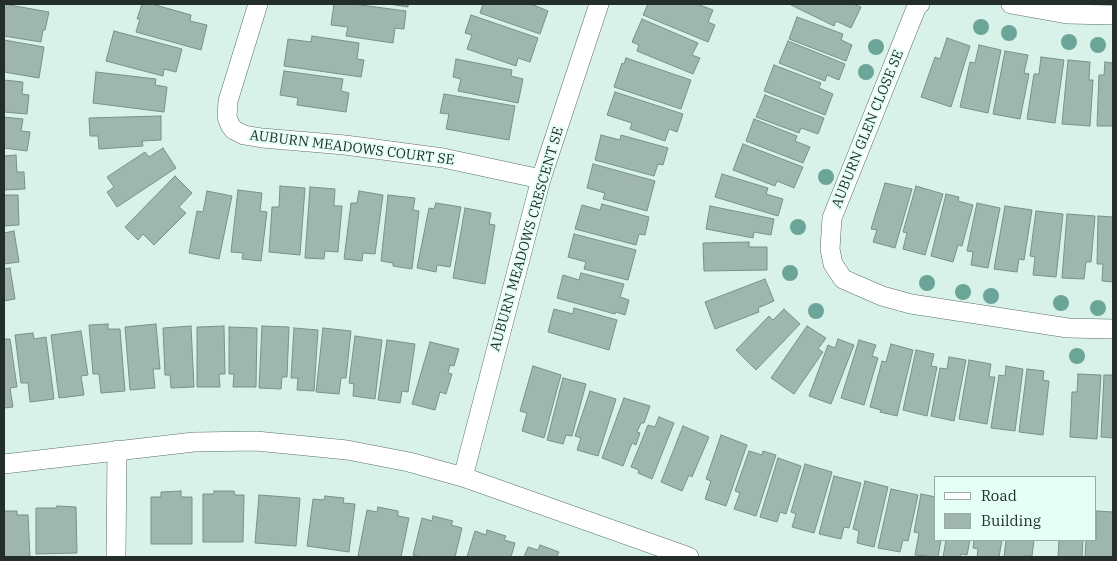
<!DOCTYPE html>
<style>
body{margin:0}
#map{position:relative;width:1117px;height:561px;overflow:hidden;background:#d8f1e9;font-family:"IBM Plex Serif",serif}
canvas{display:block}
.frame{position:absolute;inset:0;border:5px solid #232d2a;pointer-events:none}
.legend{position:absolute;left:934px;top:476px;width:162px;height:65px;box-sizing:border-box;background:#e5fff7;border:1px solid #97aba5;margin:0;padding:6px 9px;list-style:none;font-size:15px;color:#232d2a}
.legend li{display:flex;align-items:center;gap:10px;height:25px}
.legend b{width:25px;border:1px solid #97aba5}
</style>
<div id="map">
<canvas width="1117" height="561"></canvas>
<div class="frame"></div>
<ul class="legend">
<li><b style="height:6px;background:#fff"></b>Road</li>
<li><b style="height:14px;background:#9eb6ae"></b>Building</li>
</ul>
</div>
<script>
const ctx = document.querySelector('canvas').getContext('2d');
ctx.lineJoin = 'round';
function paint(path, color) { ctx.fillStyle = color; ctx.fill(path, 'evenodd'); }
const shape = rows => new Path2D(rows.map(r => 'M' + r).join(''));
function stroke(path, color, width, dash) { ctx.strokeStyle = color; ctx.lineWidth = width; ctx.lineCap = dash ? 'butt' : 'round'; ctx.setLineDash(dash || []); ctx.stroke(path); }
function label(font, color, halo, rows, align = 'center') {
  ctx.font = font + ' "IBM Plex Serif",serif'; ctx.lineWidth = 4.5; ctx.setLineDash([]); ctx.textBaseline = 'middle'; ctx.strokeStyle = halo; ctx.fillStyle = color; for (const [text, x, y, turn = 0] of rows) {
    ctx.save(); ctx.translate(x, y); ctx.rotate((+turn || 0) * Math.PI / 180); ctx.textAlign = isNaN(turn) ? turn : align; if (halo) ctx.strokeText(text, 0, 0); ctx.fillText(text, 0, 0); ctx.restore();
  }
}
const building = shape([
 [4,4,49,12,45,30,43,30,41,42,4,36,4,4],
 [142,4,152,4,191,15,190,21,207,25,201,50,136,32,140,19,137,19,142,4],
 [334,4,353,4,406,11,404,29,395,28,393,43,346,36,348,27,331,25,334,4],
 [389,4,408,4,408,7,389,4],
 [483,4,531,4,548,11,540,34,480,13,483,4],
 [648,4,697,4,713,10,708,22,715,25,708,42,643,15,648,4],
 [792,4,853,4,861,7,851,28,836,21,834,26,791,5,792,4],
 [471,15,538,38,530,62,518,58,516,66,467,49,472,35,465,33,471,15],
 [797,17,843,34,841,40,852,45,846,61,789,39,797,17],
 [642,19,698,43,692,55,700,58,693,74,637,51,639,45,632,42,642,19],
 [114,31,182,49,176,72,164,69,163,76,106,61,114,31],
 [312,36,359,43,357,59,364,60,361,77,284,66,288,39,311,42,312,36],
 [947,38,970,46,951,107,921,97,935,57,940,59,947,38],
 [4,40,44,47,39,78,4,72,4,40],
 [788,41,845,64,839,80,827,75,825,81,779,63,788,41],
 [979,45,1001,50,988,113,960,107,970,62,975,63,979,45],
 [1005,51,1028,55,1024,73,1029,74,1020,119,993,114,1005,51],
 [1041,57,1064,60,1055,123,1027,119,1034,74,1039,74,1041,57],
 [626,58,691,80,681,109,614,87,622,63,624,64,626,58],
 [456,59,512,70,511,76,523,79,518,103,458,91,461,79,453,77,456,59],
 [1068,60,1090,62,1089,80,1093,80,1090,126,1062,124,1068,60],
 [1105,62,1113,63,1113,126,1097,126,1099,75,1104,75,1105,62],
 [774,65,821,83,819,88,833,94,825,115,764,91,774,65],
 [284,71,343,79,341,91,349,93,346,112,297,105,298,98,280,95,284,71],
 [96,72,156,79,155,85,167,87,164,112,93,103,96,72],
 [4,80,23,82,22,94,29,95,27,114,4,112,4,80],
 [615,92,683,114,677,132,669,129,665,141,630,129,632,123,607,115,615,92],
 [444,94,515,106,509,140,446,129,449,114,440,113,444,94],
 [765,95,824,118,818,134,801,128,799,133,756,117,765,95],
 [161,116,161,140,142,141,143,146,99,149,98,136,90,136,89,118,161,116],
 [4,117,23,119,21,131,30,132,27,151,4,148,4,117],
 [754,119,797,136,795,141,810,147,803,163,746,141,754,119],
 [601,135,620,140,621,135,668,148,663,165,658,164,654,176,595,160,601,135],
 [743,144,803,167,794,188,777,181,775,186,733,170,743,144],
 [163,148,176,168,117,207,107,192,114,187,107,177,145,152,149,157,163,148],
 [16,155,17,172,24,172,25,189,4,190,4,156,16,155],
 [593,164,655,181,647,211,603,199,605,193,587,188,593,164],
 [722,174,768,188,766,194,783,199,778,216,715,197,722,174],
 [175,176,192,193,179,207,186,213,154,245,143,234,138,240,125,227,175,176],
 [885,183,912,189,895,248,873,242,877,230,871,229,885,183],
 [280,186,305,188,300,255,269,252,272,207,279,207,280,186],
 [916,186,943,194,925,255,903,249,907,233,903,232,916,186],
 [310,187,335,189,334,206,342,206,338,252,325,251,324,259,305,258,310,187],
 [238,190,262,193,260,211,267,212,261,261,242,259,243,253,231,252,238,190],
 [207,191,232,196,219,259,189,253,197,211,203,212,207,191],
 [359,191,383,195,375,254,363,253,362,261,344,259,351,203,357,203,359,191],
 [946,194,959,197,958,201,973,205,962,246,958,245,953,262,931,256,946,194],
 [4,195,18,195,19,225,4,226,4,195],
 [388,195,415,198,413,210,419,211,412,269,393,266,393,263,381,261,388,195],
 [436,203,461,207,450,267,437,265,436,272,417,268,429,208,434,209,436,203],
 [977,203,1000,208,988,268,971,265,973,252,967,251,977,203],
 [602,204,649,217,645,235,639,234,636,245,575,229,582,205,600,210,602,204],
 [710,206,774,219,771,235,754,232,753,238,706,229,710,206],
 [1005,206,1032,210,1024,260,1019,259,1017,272,994,269,1005,206],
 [465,208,491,213,489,224,495,225,485,284,453,278,465,208],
 [1036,211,1063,214,1056,277,1033,275,1035,257,1030,256,1036,211],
 [1067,214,1095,216,1091,262,1086,262,1084,279,1062,278,1067,214],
 [1098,216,1113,217,1113,282,1102,281,1103,264,1097,264,1098,216],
 [14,231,19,262,4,264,4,233,14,231],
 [574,234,636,250,628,280,584,269,586,262,568,257,574,234],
 [749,242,749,247,767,247,767,270,704,271,703,243,749,242],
 [10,268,15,299,4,301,4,269,10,268],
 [581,273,624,284,620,297,629,300,625,315,616,312,615,314,557,298,563,275,579,280,581,273],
 [765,279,774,301,758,308,759,312,715,329,705,302,765,279],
 [574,308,617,320,609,350,548,332,554,309,573,314,574,308],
 [784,309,800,324,756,370,736,350,769,316,773,320,784,309],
 [108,324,108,329,120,329,125,391,101,393,99,374,93,374,89,325,108,324],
 [156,324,160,369,153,369,155,388,130,390,125,327,156,324],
 [191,326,194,387,171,388,170,375,165,375,163,328,191,326],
 [224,326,225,374,219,374,220,387,197,387,197,327,224,326],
 [262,326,289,327,287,377,282,377,281,389,259,388,262,326],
 [807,326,826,338,818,349,823,352,794,394,771,378,807,326],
 [229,327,257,328,256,387,233,387,234,374,229,374,229,327],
 [294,328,318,330,314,391,297,390,298,378,291,378,294,328],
 [323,328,351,331,346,378,341,378,339,394,316,392,323,328],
 [81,331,88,375,81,376,84,395,59,398,51,335,81,331],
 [33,333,34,339,46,337,54,399,30,402,28,383,21,383,15,335,33,333],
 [355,336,382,340,375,399,353,396,354,384,349,383,355,336],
 [4,339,10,339,17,387,10,388,13,407,4,408,4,339],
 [838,339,854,345,831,404,809,396,828,345,835,348,838,339],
 [387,340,415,344,408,392,402,391,400,403,378,400,387,340],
 [859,340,876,345,872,356,878,358,864,405,841,398,859,340],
 [430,342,459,349,454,366,450,365,448,373,452,374,446,394,440,392,435,410,412,404,430,342],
 [891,344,913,350,897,416,880,412,881,410,870,407,882,361,886,362,891,344],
 [916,350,934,354,931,366,937,367,927,416,903,410,916,350],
 [949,357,966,360,954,421,931,416,940,368,947,369,949,357],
 [969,360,991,364,989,377,995,377,987,424,959,419,969,360],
 [533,366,561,375,544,438,522,431,527,413,520,411,533,366],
 [1006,366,1023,369,1015,431,991,428,999,375,1005,376,1006,366],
 [1027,369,1044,371,1043,380,1049,381,1043,435,1019,432,1027,369],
 [1078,374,1101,375,1097,439,1070,437,1072,392,1077,392,1078,374],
 [1104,375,1113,375,1113,438,1101,437,1104,375],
 [563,378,586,384,572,436,566,435,563,444,547,440,563,378],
 [590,391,616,399,598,456,577,450,581,438,575,436,590,391],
 [624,398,650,406,644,423,641,423,637,432,640,433,636,445,632,443,623,466,602,458,624,398],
 [659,417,674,423,652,479,638,473,639,470,631,467,648,425,655,427,659,417],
 [683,426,709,437,692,477,689,475,682,491,661,482,683,426],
 [721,435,747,445,726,506,705,499,711,481,706,479,721,435],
 [749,451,762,455,763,451,776,455,756,516,734,509,740,493,735,491,749,451],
 [778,458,801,466,786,514,780,512,777,522,760,517,778,458],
 [805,464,832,472,814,533,792,527,796,514,791,512,805,464],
 [834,476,861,483,849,528,844,527,841,539,819,534,834,476],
 [865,481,888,487,874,547,857,543,859,531,853,529,865,481],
 [891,489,918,495,908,541,903,540,900,552,878,548,891,489],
 [181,491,181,497,192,497,192,544,151,544,151,497,161,497,161,492,181,491],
 [214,491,234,491,235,495,244,495,243,542,203,542,203,494,214,494,214,491],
 [921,494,936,497,936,540,941,540,938,557,915,555,919,533,914,532,921,494],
 [259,495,300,498,296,546,255,543,259,495],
 [325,496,344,498,343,503,355,504,349,552,307,546,313,499,324,500,325,496],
 [57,506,76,507,77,553,36,554,36,508,57,508,57,506],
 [378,507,398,511,398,516,409,518,401,557,367,557,358,556,367,510,377,512,378,507],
 [4,511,17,511,17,515,28,515,30,557,4,557,4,511],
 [1096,511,1113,512,1113,557,1085,557,1086,540,1096,540,1096,511],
 [433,516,453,521,451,525,462,528,455,557,421,557,413,555,422,518,432,521,433,516],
 [487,530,506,536,504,540,515,543,511,557,467,557,475,531,486,535,487,530],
 [946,540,970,540,967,555,961,554,960,557,943,557,946,540],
 [974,540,1002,540,999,557,977,557,978,549,973,548,974,540],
 [1006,540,1034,540,1032,556,1004,557,1006,540],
 [1059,540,1083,540,1082,557,1058,557,1059,540],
 [540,545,559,552,557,557,524,557,528,547,538,550,540,545]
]);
paint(building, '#9eb6ae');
stroke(building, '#799089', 1);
const minor = shape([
 [258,4,228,101,227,117,230,125,234,130,244,135,262,138,345,145,443,158,541,179],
 [920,4,917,6,832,218,830,249,833,264,843,279,882,296,911,304,1068,328,1113,329],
 [1011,4,1067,14,1113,15],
 [4,464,194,442,256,441,347,450,409,462,463,477,689,557],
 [463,477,541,179,599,4],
 [116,557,117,450]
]);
stroke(minor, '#5a706a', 20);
stroke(minor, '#fff', 19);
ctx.fillStyle = '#6aa598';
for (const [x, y] of [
 [981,27],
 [1009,33],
 [1069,42],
 [1098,45],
 [876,47],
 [866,72],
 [826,177],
 [798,227],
 [790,273],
 [927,283],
 [963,292],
 [991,296],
 [1061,303],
 [1098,308],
 [816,311],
 [1077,356]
]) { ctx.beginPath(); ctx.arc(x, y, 8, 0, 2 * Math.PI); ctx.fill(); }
label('14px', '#232d2a', '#e5fff7', [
 ["AUBURN GLEN CLOSE SE",868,129,-68],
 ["AUBURN MEADOWS COURT SE",352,148,7],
 ["AUBURN MEADOWS CRESCENT SE",527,239,-74]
]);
</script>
